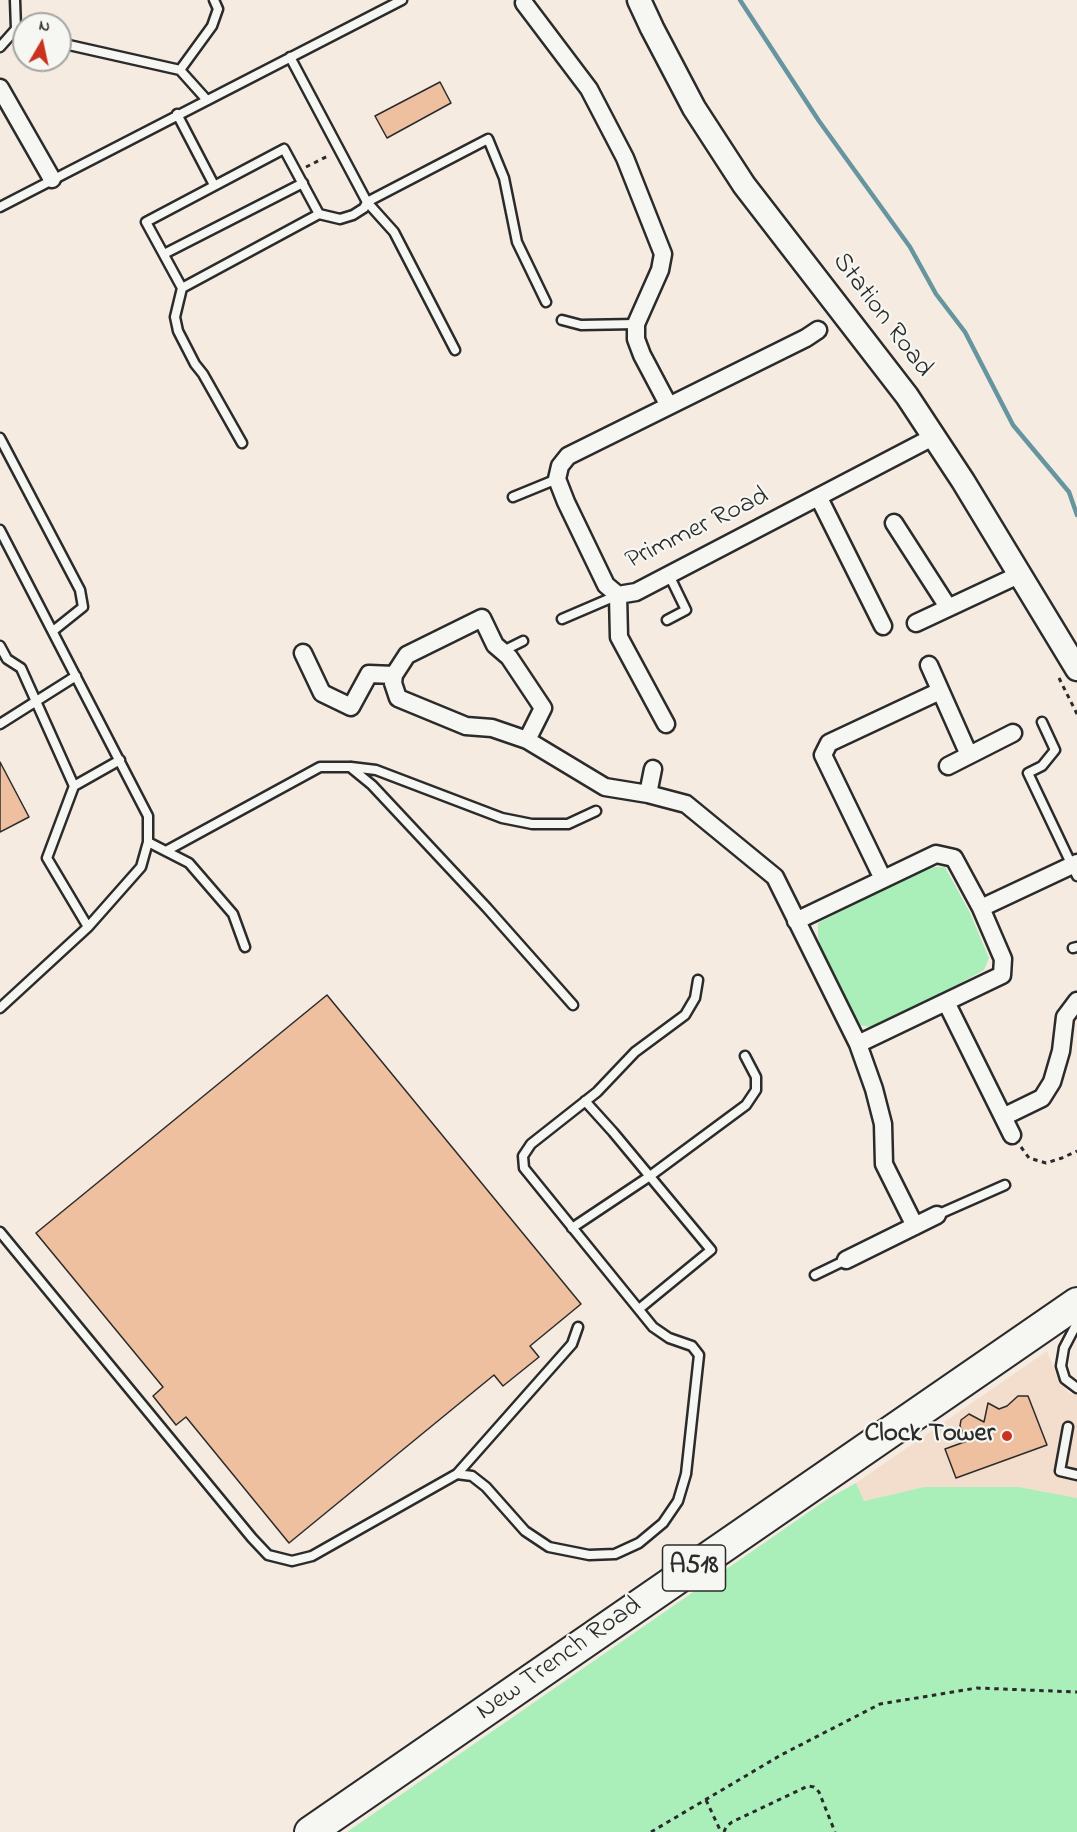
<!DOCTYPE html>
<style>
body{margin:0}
#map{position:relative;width:1077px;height:1832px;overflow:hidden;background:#f5ebe1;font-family:"Indie Flower",sans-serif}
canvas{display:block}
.north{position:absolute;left:12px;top:12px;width:60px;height:60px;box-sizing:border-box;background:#f6f6f2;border:2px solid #a5a5a2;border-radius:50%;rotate:9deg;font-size:16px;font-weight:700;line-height:24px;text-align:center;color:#2b2b2b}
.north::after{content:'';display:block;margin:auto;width:21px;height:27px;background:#c8321e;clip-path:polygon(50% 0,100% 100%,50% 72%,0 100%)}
</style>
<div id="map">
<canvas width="1077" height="1832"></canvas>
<div class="north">N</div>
</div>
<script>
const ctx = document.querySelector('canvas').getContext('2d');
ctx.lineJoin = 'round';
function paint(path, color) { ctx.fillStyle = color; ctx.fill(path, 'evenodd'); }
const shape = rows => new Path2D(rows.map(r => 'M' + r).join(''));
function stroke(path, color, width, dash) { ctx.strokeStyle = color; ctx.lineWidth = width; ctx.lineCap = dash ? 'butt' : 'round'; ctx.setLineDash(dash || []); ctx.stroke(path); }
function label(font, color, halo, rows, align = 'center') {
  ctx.font = font + ' "Indie Flower",sans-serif'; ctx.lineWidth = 4.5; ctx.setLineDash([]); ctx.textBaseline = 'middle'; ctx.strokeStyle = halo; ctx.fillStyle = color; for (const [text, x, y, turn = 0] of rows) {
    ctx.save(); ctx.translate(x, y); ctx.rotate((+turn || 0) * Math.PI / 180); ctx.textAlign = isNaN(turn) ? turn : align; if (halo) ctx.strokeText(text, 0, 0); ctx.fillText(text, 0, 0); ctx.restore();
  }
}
paint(shape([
 [1047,1351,1059,1382,1070,1394,1077,1395,1077,1498,1019,1487,924,1487,864,1501,856,1483]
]), '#f3decd');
paint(shape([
 [932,867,945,867,970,913,989,958,984,970,950,989,871,1027,859,1025,839,991,823,954,818,937,818,923,916,872],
 [856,1483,864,1501,924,1487,1019,1487,1077,1498,1077,1832,347,1832,829,1498]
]), '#aaeeb9');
stroke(shape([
 [740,0,819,121,910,247,936,294,965,332,1013,425,1069,492,1077,515]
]), '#66959f', 4.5);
const building = shape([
 [440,82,451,103,387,138,375,116,440,82],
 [0,762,29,817,0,832,0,762],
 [327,995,581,1304,530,1346,539,1357,503,1386,494,1375,289,1543,186,1417,176,1425,153,1396,163,1387,36,1233,327,995],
 [1018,1396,1028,1396,1047,1445,956,1478,945,1449,967,1441,960,1426,961,1420,969,1414,984,1422,988,1403,999,1409,1007,1406,1018,1396]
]);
paint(building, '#efc09f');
stroke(building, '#2b2b2b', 1.5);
const lane = shape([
 [15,0,16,29,24,33],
 [60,43,180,70,206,99],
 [0,47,16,29],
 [290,57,367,202,488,139,504,178,517,242,546,302],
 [180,70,212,26,218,9,214,0],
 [177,114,214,185],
 [284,149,319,214,182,288,146,222,284,149],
 [0,207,402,0],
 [319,214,340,219,353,215,364,208,367,202,394,232,455,350],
 [164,254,303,183],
 [182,288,175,317,178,331,195,364,203,374,242,443],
 [562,320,581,325,636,324],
 [0,438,80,590,83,607,53,631],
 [513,497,557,479],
 [0,530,148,816,148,842,141,867,88,927,0,1008],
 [562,619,618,595],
 [667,620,686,610,669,575],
 [0,646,7,659,21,668,74,786,47,858,88,927],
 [503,651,523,641],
 [1042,722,1055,750,1042,766,1028,773,1077,876],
 [0,724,76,676],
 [351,767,376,770,502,818,532,824,568,824,596,811],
 [74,786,120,760],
 [148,842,189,863,233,914,245,947],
 [166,851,320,767,350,767,372,785,487,908,573,1005],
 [1073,948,1077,947],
 [585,1101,613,1132,711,1250,639,1309],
 [937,1215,1005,1185],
 [572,1228,650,1176,746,1105,756,1090,756,1077,745,1056],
 [0,1232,252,1538,268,1555,292,1561,312,1556,457,1474,472,1476,486,1487,525,1531,549,1547,589,1555,615,1554,639,1543,663,1523,678,1501,686,1474,699,1355,692,1346,669,1338,653,1327,524,1168,523,1156,531,1144,597,1092,635,1052,685,1015,695,998,698,980],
 [815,1275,846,1260],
 [1077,1323,1064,1348,1061,1366,1065,1379,1077,1388],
 [1068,1427,1060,1471,1077,1475],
 [457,1474,572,1344,578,1327]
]);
const street = shape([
 [524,3,589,89,625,158,663,254,660,270,636,324,636,339,642,355,669,406],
 [0,88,52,179],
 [818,330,806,338,568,456,560,466,557,479,566,502,606,585,618,595,636,592,933,437],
 [819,498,883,626],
 [894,523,948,607],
 [618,595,619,637,666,724],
 [916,623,1010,579,1019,572],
 [303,653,322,693,351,707,369,674,394,675],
 [929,665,969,755],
 [527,740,543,708,509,657,495,645,482,618,407,655,394,675,393,683,398,698,466,726,492,728,527,740,605,787,648,794,686,804,775,877,858,1044,874,1089,883,1124,884,1164,915,1226],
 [948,766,1013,733],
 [648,794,653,769],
 [883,879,823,755,829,743,940,691],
 [796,921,936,854,954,858,981,908],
 [946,1002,1012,1135],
 [858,1044,1002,975,1003,959,981,908,1077,863],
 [1003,1117,1042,1098,1052,1082,1061,1051,1065,1017,1077,1001],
 [846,1260,937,1215]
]);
const secondary = shape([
 [639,0,652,28,694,108,744,185,907,396,963,481,1077,669]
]);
const highway = shape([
 [310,1832,1077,1303]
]);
stroke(lane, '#2b2b2b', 13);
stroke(street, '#2b2b2b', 21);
stroke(secondary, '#2b2b2b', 27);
stroke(highway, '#2b2b2b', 34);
stroke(shape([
 [306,167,330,155],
 [1059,678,1077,714],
 [1021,1147,1029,1158,1046,1163,1062,1158,1077,1151],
 [706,1800,721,1832],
 [651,1832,781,1755,880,1704,977,1688,1077,1692],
 [724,1832,726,1827,732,1822,808,1786,814,1787,819,1792,835,1832]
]), '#2b2b2b', 3, [4.5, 4.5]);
stroke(lane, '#f6f6f2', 8);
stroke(street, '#f6f6f2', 16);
stroke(secondary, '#f6f6f2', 22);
stroke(highway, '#f6f6f2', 30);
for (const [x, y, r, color] of [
 [1007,1436,6,"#c8321e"]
]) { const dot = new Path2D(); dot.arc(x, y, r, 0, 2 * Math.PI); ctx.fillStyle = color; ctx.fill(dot); stroke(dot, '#f6f6f2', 2); }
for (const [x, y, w] of [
 [694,1568,63]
]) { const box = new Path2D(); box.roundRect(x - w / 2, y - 23, w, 46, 4.5); ctx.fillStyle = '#f6f6f2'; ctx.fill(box); stroke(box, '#2b2b2b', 1.5); }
label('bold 26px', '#2b2b2b', null, [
 ["A518",694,1568]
]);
label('27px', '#2b2b2b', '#f6f6f2', [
 ["Station Road",881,316,53],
 ["Primmer Road",698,530,-26],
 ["New Trench Road",560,1660,-35]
]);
label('bold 27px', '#2b2b2b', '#f6f6f2', [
 ["Clock Tower",995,1436]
], 'right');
</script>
